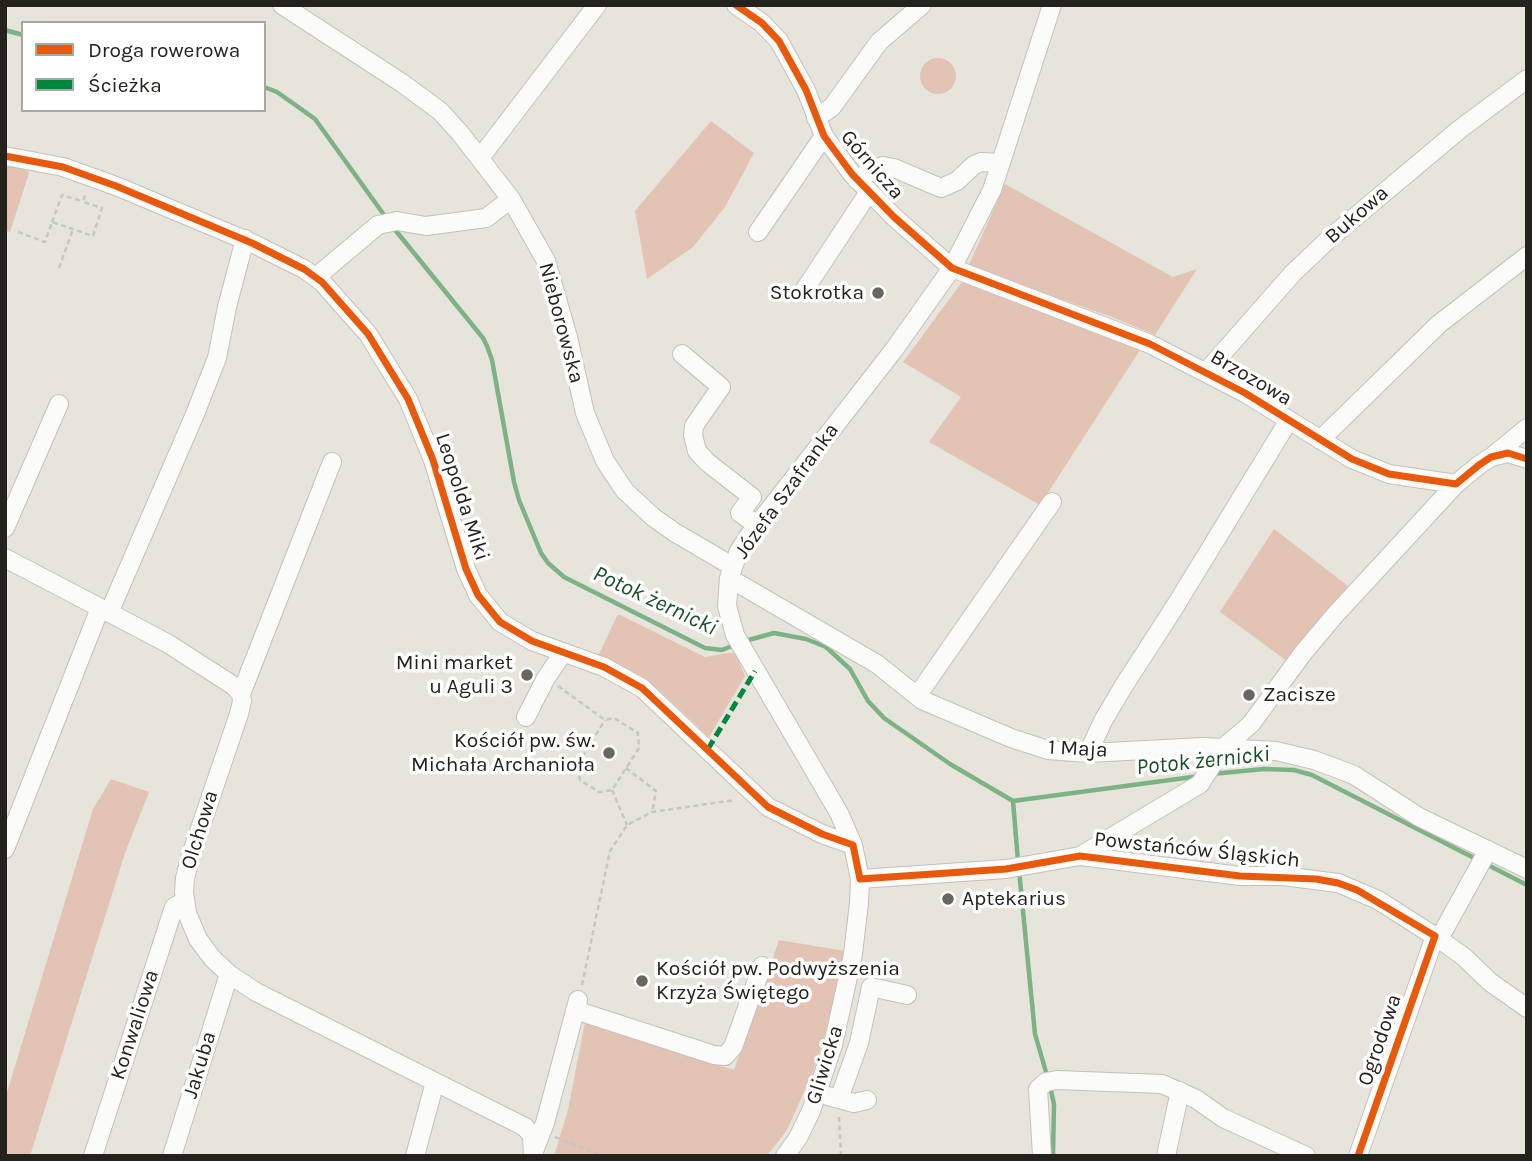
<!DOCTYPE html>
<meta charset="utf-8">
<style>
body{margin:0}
#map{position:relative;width:1532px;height:1161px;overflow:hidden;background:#e7e4db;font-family:Karla,sans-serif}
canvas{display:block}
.frame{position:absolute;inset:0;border:7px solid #24221c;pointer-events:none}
.legend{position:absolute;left:21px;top:21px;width:245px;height:91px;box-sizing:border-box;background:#fff;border:2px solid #a7a7a4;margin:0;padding:9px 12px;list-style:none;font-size:21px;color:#24221c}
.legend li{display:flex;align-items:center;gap:14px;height:35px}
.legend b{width:35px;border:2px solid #a7a7a4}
</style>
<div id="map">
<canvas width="1532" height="1161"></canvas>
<div class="frame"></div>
<ul class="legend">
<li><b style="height:9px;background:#e8590c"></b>Droga rowerowa</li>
<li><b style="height:9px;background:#00873e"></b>Ścieżka</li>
</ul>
</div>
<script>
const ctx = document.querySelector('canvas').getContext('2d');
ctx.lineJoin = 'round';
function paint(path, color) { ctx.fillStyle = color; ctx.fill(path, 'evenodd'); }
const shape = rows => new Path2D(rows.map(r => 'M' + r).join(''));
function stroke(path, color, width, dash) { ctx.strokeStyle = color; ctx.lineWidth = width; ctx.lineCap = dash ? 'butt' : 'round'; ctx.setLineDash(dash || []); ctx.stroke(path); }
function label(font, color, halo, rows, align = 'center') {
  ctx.font = font + ' Karla,sans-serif'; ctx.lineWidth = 7; ctx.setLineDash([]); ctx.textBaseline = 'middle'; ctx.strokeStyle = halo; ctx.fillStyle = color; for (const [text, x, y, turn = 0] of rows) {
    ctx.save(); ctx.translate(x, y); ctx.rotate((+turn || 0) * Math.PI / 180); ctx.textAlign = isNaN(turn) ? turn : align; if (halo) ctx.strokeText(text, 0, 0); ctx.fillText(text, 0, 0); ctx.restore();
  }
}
paint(shape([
 '920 76a18 18 0 1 1 36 0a18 18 0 1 1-36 0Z',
 [711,121,754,153,725,207,693,247,647,279,635,211],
 [5,165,16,167,28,171,29,173,10,232,5,230],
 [1005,184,1173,277,1197,269,1155,335,1115,318,968,267],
 [962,282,1142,347,1040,505,929,442,961,397,903,362],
 [1274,529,1348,586,1287,661,1220,612],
 [618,614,705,657,735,652,745,676,709,737,657,688,598,656],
 [111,779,149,792,125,853,30,1156,5,1156,5,1099,93,809],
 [779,940,845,951,824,1038,812,1074,787,1130,774,1147,766,1156,554,1156,568,1110,585,1022,734,1070]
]), '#e3c3b4');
stroke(shape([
 [5,30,23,35],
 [264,87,277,92,315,119,387,219],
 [392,226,483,338,487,346,492,360,514,482,519,500,541,553,548,563,564,577,705,648,722,650,737,644],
 [745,641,774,633,806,639,826,647,850,669,868,701,884,718,950,764,1013,801,1200,776],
 [1212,774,1264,769,1294,770,1312,775,1476,859],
 [1013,801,1018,861],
 [1484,863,1527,885],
 [1019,870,1035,1034,1048,1079],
 [1050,1087,1054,1104,1053,1156]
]), '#7db286', 4.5);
const minor = shape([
 [282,5,402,83,440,111,460,133,511,199,546,261,568,337,585,413,605,461,625,491,653,517,674,532,732,566],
 [736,5,762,23,779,41,806,90,824,136,852,174,894,217,952,268,1150,344,1245,393,1352,459,1389,474,1456,484,1479,465,1491,457,1508,453,1527,459],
 [816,118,832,107,879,42,922,5],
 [5,156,63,167,116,186,252,243,304,269,322,282,368,334,408,399,433,460,466,569,478,595,500,622,532,641,604,667,642,688,768,807,822,834,853,845],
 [480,158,597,5],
 [857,180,872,170,883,166,894,168,941,188,957,181,974,165,981,162,1001,163],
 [758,232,824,136],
 [316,277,378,225,397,221,426,226,486,218,511,199],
 [805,289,869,192],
 [682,354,721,387,694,426,693,435,697,451,707,462,752,497,740,513,757,525],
 [1206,372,1293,273,1330,238,1460,129,1527,79],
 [1320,440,1439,324,1527,256],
 [1494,455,1527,428],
 [5,528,59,404],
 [5,558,167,643,234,686,241,694,242,701,239,714,191,855,185,878,184,892,187,913,198,939,212,958,229,974,256,992,525,1127,532,1136,533,1156],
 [729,578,877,664,922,700,1011,738,1048,750,1088,753,1203,747,1276,751,1314,760,1354,775,1419,817,1527,869],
 [109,613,195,414,217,358,227,307,245,239],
 [241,694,332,462],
 [917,696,1052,502],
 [526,717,546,678,563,653],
 [1088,753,1103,721,1123,687,1174,608,1289,420],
 [5,849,100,608],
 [1080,856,1200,784,1223,748,1251,724,1303,653,1335,615,1456,484],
 [860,879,1006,869,1080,856,1240,876,1283,876,1338,883,1378,900,1439,939,1464,957,1490,982,1527,1008],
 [1439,939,1488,850],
 [575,1010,714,1055,725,1056,733,1047,762,966],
 [828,1096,854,1103,867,1100],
 [839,1099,859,1043,871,987,907,995],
 [534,1151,545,1123,578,1000],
 [93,1156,174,907,185,901],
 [172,1156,229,974],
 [415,1156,435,1082],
 [785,1156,798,1138,811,1111,833,1045,853,954,859,903,860,879,853,845,839,813,735,635,727,606,729,578,739,551,748,537,893,351,952,268,992,190,1052,5],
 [1042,1156,1038,1089,1046,1082,1057,1080,1162,1084,1196,1099,1223,1118,1306,1156],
 [1166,1156,1180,1091],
 [1358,1156,1435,936]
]);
stroke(minor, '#c4c1bb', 20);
stroke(shape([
 [52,222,62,195,81,201],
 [18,232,45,242,52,222,93,236,102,208,83,202,86,192],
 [59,268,73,229],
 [558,686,605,720,614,718,638,733,639,748,612,790,599,792,580,780,577,766,605,720],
 [626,768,656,791,652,812],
 [612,790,627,825],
 [582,985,610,851,627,825,652,812,735,800],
 [839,1117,841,1156],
 [555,1137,603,1156]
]), '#c7c6c2', 2.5, [5, 3.5]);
stroke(minor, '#fbfbfa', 18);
stroke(shape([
 [708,749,755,671]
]), '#00873e', 5, [10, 5]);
stroke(shape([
 [736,5,762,23,779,41,806,90,824,136,852,174,894,217,952,268,1150,344,1245,393,1352,459,1389,474,1456,484,1479,465,1491,457,1508,453,1527,459],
 [5,156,63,167,116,186,252,243,304,269,322,282,368,334,408,399,433,460,466,569,478,595,500,622,532,641,604,667,642,688,768,807,822,834,853,845,860,879,1006,869,1080,856,1240,876,1316,879,1338,883,1357,890,1435,936,1358,1156]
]), '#e8590c', 7);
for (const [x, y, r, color] of [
 [878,293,7,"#68665f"],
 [527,675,7,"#68665f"],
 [1249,695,7,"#68665f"],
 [609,753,7,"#68665f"],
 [948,899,7,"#68665f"],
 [642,981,7,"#68665f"]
]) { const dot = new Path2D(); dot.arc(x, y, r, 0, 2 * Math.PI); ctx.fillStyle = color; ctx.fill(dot); stroke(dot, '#fff', 2.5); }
label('21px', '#24221c', '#fff', [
 ["Górnicza",872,165,49],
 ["Bukowa",1357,215,-41],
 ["Nieborowska",561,323,75],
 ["Brzozowa",1251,378,30],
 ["Józefa Szafranka",787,491,-54],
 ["Leopolda Miki",462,497,72],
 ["1 Maja",1078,749,3],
 ["Olchowa",200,830,-73],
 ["Powstańców Śląskich",1197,850,6],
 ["Konwaliowa",135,1025,-72],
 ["Ogrodowa",1380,1040,-71],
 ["Jakuba",200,1065,-73],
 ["Gliwicka",825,1065,-73]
]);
label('21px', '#24221c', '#fff', [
 ["Stokrotka",864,293],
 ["Mini market",513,663],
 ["u Aguli 3",513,687],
 ["Zacisze",1263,695,"left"],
 ["Kościół pw. św.",595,741],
 ["Michała Archanioła",595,765],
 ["Aptekarius",962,899,"left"],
 ["Kościół pw. Podwyższenia",656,969,"left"],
 ["Krzyża Świętego",656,993,"left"]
], 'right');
label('italic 23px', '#184f28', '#fff', [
 ["Potok żernicki",655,601,25],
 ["Potok żernicki",1203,761,-6]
]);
</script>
